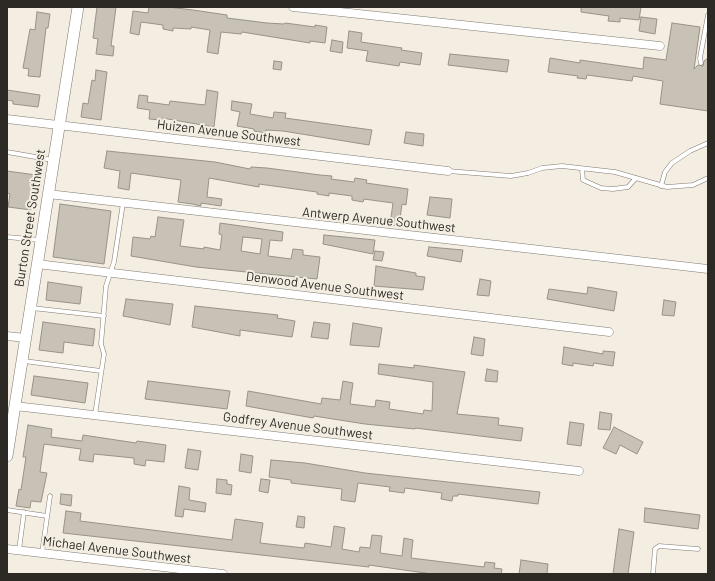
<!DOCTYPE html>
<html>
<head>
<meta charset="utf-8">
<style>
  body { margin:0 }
  #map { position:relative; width:715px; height:581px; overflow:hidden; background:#f3ede2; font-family:Barlow,sans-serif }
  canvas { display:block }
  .frame { position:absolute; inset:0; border:8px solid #2d2a26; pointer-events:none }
</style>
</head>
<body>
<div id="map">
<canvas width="715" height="581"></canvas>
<div class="frame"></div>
</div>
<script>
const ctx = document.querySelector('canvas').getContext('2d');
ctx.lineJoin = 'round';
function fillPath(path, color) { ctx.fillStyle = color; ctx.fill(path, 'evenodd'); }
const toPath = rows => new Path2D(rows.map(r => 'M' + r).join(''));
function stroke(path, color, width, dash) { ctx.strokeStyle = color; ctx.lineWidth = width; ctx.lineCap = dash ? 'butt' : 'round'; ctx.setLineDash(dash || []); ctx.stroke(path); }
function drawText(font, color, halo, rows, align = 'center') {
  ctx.font = font + ' Barlow,sans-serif'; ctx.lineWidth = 4; ctx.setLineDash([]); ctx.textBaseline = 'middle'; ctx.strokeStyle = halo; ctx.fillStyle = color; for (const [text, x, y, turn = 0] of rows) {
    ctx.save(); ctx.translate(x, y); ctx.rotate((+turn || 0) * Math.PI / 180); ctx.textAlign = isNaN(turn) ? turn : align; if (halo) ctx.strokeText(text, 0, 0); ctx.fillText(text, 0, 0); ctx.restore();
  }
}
const building = toPath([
  [97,7,116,7,111,46,114,46,113,56,96,54,98,39,93,38,97,7],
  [149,7,168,7,193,10,227,15,227,18,267,23,284,24,285,23,315,27,315,25,327,27,325,43,310,41,310,43,242,32,241,34,221,32,218,54,207,52,210,30,191,27,191,29,173,28,173,31,163,29,163,25,141,22,139,35,130,33,133,11,148,13,149,7],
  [581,7,641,7,639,20,620,18,620,22,608,21,609,16,581,12,581,7],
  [37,12,50,14,48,28,46,28,40,77,28,76,29,69,23,68,30,29,35,30,37,12],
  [641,17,657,19,655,34,639,31,641,17],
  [672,23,700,27,694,69,698,65,703,66,704,61,708,58,708,111,660,104,663,81,633,76,632,81,587,75,586,79,577,78,578,76,548,72,550,58,580,63,580,60,643,69,644,57,666,60,672,23],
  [349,31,362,33,361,42,402,48,401,50,422,53,420,65,400,62,399,66,366,61,368,51,347,48,349,31],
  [332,40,343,42,342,53,330,51,332,40],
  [450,54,509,60,507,72,448,65,450,54],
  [274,61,282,62,281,70,273,69,274,61],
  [96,70,107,72,101,120,81,117,83,103,88,104,92,80,95,81,96,70],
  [7,90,40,95,38,107,13,104,13,101,7,100,7,90],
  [207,90,218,92,214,127,162,118,162,120,149,119,150,110,137,108,139,95,148,96,147,102,169,105,170,101,205,105,207,90],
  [232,101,252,104,250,114,273,118,274,112,286,113,285,118,372,130,369,145,283,131,266,130,265,133,254,131,254,129,237,126,240,112,231,110,232,101],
  [406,132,424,134,423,146,404,143,406,132],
  [107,151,215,162,250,169,251,167,267,168,320,175,332,176,331,179,354,182,355,178,367,180,366,183,408,189,406,205,402,204,399,226,390,225,393,203,364,199,363,202,352,200,352,196,329,193,329,196,317,194,317,192,259,184,259,187,209,178,207,197,222,199,221,206,201,203,201,206,192,204,178,202,181,180,131,173,129,190,118,188,120,171,104,168,107,151],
  [7,171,36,175,31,210,8,207,10,194,7,193,7,171],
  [430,197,452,199,450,218,427,215,430,197],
  [60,204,111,211,104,264,53,257,60,204],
  [158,217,184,220,180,246,204,249,204,247,220,250,222,235,219,234,220,223,283,232,282,241,270,240,268,256,291,259,293,249,303,250,303,255,320,257,317,279,196,267,131,256,133,237,150,239,151,236,155,237,158,217],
  [243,237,262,239,260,254,241,251,243,237],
  [324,235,375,240,373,254,323,244,324,235],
  [429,247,463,250,461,262,427,256,429,247],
  [375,251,384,252,382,261,373,260,375,251],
  [376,266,416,273,416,276,425,277,423,290,374,286,376,266],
  [480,279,491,281,489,296,477,295,480,279],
  [48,282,82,287,80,304,46,300,48,282],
  [588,287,617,292,614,311,547,299,549,289,587,294,588,287],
  [126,299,173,304,170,325,123,316,126,299],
  [664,300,676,302,674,316,662,315,664,300],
  [195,306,278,315,277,318,295,321,292,337,240,330,240,336,192,327,195,306],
  [43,322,95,329,93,346,64,342,63,353,39,350,43,322],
  [314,322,330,324,328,339,311,337,314,322],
  [353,323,382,328,379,347,350,345,353,323],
  [474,337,485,339,483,356,471,354,474,337],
  [564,347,603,354,603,351,615,352,613,366,594,363,593,366,573,363,573,366,562,364,564,347],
  [379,364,414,368,414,365,465,372,457,414,499,418,498,425,523,428,521,441,415,428,415,429,365,424,314,416,313,418,246,406,248,391,321,404,322,398,340,400,343,381,353,383,350,404,375,407,376,400,390,402,389,409,423,414,424,410,432,411,433,382,378,374,379,364],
  [487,369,498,371,497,382,485,381,487,369],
  [34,376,88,383,85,403,31,395,34,376],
  [148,381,230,391,227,409,145,399,148,381],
  [600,412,612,414,610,430,598,429,600,412],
  [570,422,584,424,581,446,567,444,570,422],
  [28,425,52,429,51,437,82,441,83,435,136,443,137,441,166,445,164,462,146,460,145,466,134,464,134,458,94,454,93,462,79,460,81,449,44,444,40,472,47,473,41,502,31,501,30,508,16,506,19,489,21,490,26,457,23,457,28,425],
  [614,427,643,442,637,454,620,445,616,454,603,448,614,427],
  [188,449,201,451,198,470,185,468,188,449],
  [241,454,253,456,251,473,239,471,241,454],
  [271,460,305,463,365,473,540,492,538,504,458,494,458,496,453,496,452,501,441,499,442,493,405,488,404,493,389,491,390,487,358,483,355,502,341,500,342,489,291,483,291,480,269,477,271,460],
  [217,479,227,480,227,484,232,485,231,495,216,493,217,479],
  [261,479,270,480,268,493,259,491,261,479],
  [179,486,190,488,189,500,206,503,205,512,184,509,183,517,175,516,179,486],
  [61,494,72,495,71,506,60,504,61,494],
  [645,508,700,515,698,529,644,522,645,508],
  [66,511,81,513,80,521,232,540,235,519,263,523,260,543,304,548,305,543,331,547,334,526,345,528,342,549,359,552,360,547,370,548,372,535,382,536,380,553,402,556,404,538,413,540,411,558,484,567,485,562,495,563,494,568,502,569,501,574,432,574,369,565,369,567,63,533,66,511],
  [298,516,305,517,304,528,296,527,298,516],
  [619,529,634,532,628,574,613,574,619,529],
  [521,560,548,564,547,574,519,574,521,560]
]);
const lane = toPath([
  [701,63,700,58,708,15],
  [7,152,53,160],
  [582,169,583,180,601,188,613,189,628,187,636,178],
  [448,171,511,176,528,173,542,168,562,166,615,172,667,187,693,185,708,178],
  [661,186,665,172,672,163,690,151,708,143],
  [7,237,40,240],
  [32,308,104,316],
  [24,361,101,371],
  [95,415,104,354,101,344,106,286,114,262,123,203],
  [7,510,47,516],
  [19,550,24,512],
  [42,553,50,496],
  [653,574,655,549,659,546,698,549]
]);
const street = toPath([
  [293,7,660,46],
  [7,119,448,171],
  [48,194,708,269],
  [37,264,609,332],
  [7,336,25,338],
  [15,406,579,471],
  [7,549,223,574]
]);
const secondary = toPath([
  [7,456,78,7]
]);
const streetNames = [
  ["Huizen Avenue Southwest",229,133,7],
  ["Burton Street Southwest",30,218,-81],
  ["Antwerp Avenue Southwest",379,220,6],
  ["Denwood Avenue Southwest",325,286,7],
  ["Godfrey Avenue Southwest",298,426,7],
  ["Michael Avenue Southwest",117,550,7]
];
fillPath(building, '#c7c1b6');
stroke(building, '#989288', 1);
stroke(lane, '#807a71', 5);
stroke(street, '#807a71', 9);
stroke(secondary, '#807a71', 12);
stroke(lane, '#fff', 4);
stroke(street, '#fff', 8);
stroke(secondary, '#fff', 11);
drawText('13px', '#2d2a26', '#f3ede2', streetNames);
</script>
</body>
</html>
